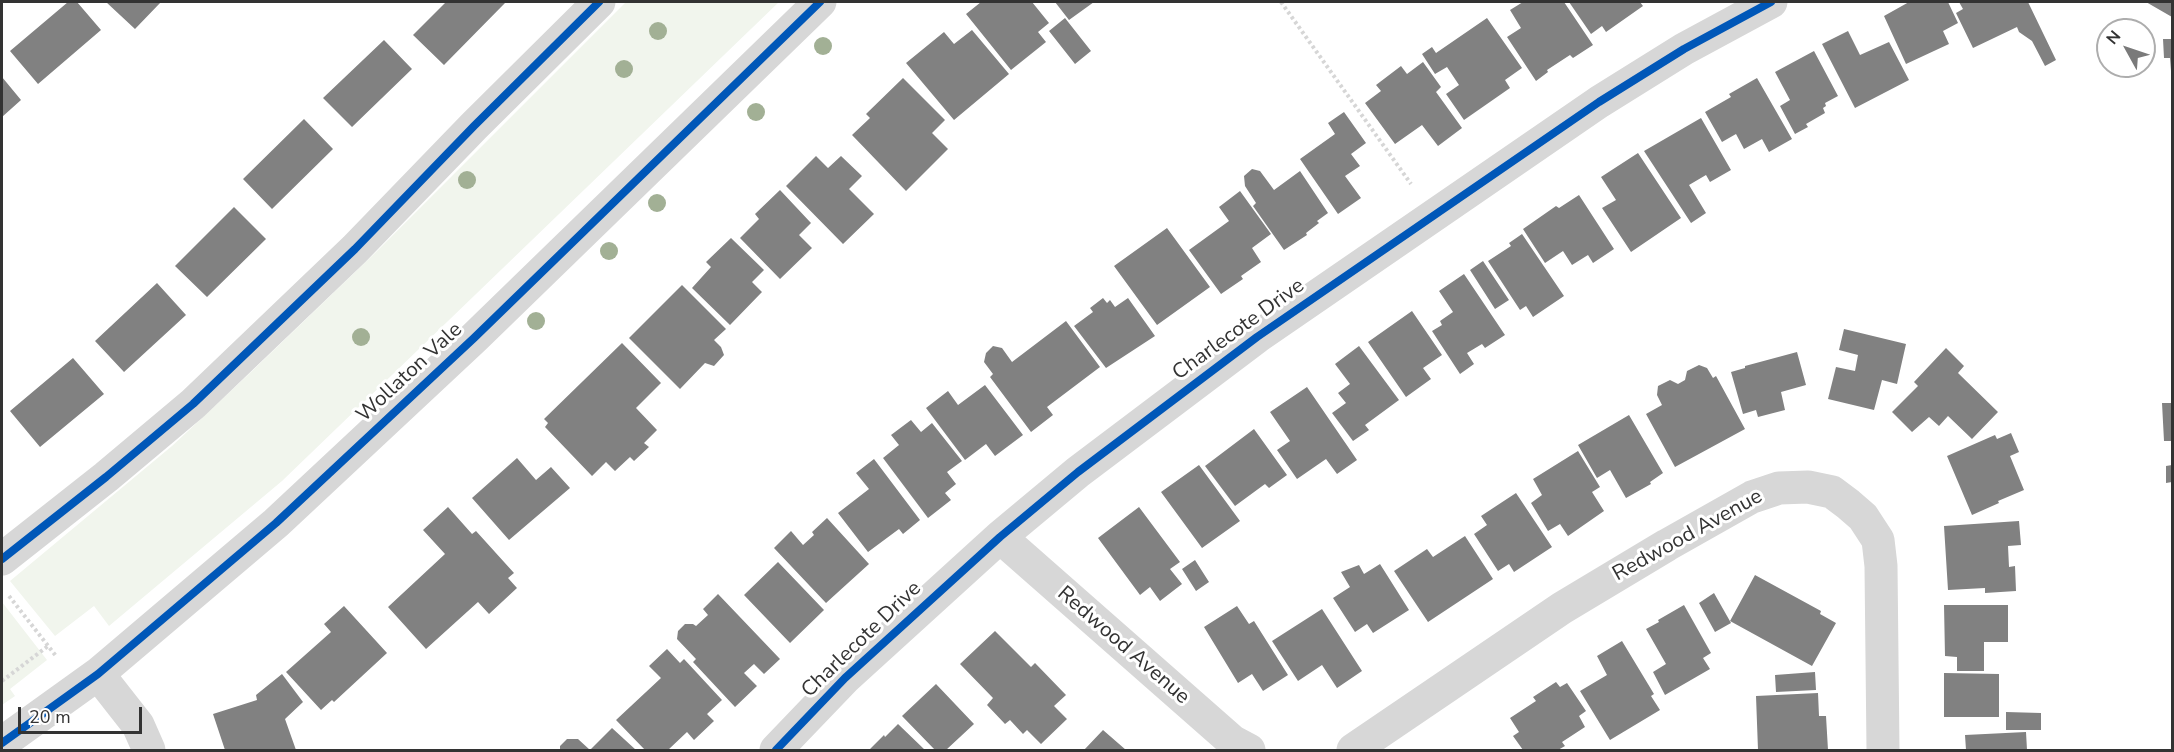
<!DOCTYPE html>
<html>
<head>
<meta charset="utf-8">
<style>
  body { margin:0 }
  #map { position:relative; width:2174px; height:752px; overflow:hidden; background:#fff; font-family:"Nunito Sans",sans-serif }
  canvas { display:block }
  .frame { position:absolute; inset:0; border:3px solid #333; pointer-events:none }
  .north { position:absolute; left:2096px; top:18px; width:60px; height:60px; box-sizing:border-box; background:#fff; border:2px solid #adadad; border-radius:50%; rotate:310deg; font-size:16px; font-weight:700; line-height:24px; text-align:center; color:#333 }
  .north::after { content:''; display:block; margin:auto; width:21px; height:27px; background:#7a7a7a; clip-path:polygon(50% 0,100% 100%,50% 72%,0 100%) }
  .scale { position:absolute; left:18px; top:707px; width:124px; height:27px; box-sizing:border-box; border:3px solid #333; border-top:0; padding-left:8px; font-size:18px; line-height:21px; white-space:nowrap; color:#333; -webkit-text-stroke:4px #fff; paint-order:stroke }
</style>
</head>
<body>
<div id="map">
<canvas width="2174" height="752"></canvas>
<div class="frame"></div>
<div class="north">N</div>
<div class="scale">20 m</div>
</div>
<script>
const ctx = document.querySelector('canvas').getContext('2d');
ctx.lineJoin = 'round';
function fillPath(path, color) { ctx.fillStyle = color; ctx.fill(path, 'evenodd'); }
const toPath = rows => new Path2D(rows.map(r => 'M' + r).join(''));
function stroke(path, color, width, dash) { ctx.strokeStyle = color; ctx.lineWidth = width; ctx.lineCap = dash ? 'butt' : 'round'; ctx.setLineDash(dash || []); ctx.stroke(path); }
function drawText(font, color, halo, rows, align = 'center') {
  ctx.font = font + ' "Nunito Sans",sans-serif'; ctx.lineWidth = 6; ctx.setLineDash([]); ctx.textBaseline = 'middle'; ctx.strokeStyle = halo; ctx.fillStyle = color; for (const [text, x, y, turn = 0] of rows) {
    ctx.save(); ctx.translate(x, y); ctx.rotate((+turn || 0) * Math.PI / 180); ctx.textAlign = isNaN(turn) ? turn : align; if (halo) ctx.strokeText(text, 0, 0); ctx.fillText(text, 0, 0); ctx.restore();
  }
}
const green = toPath([
  [626,2,779,2,282,481,109,626,94,606,55,636,10,581,172,446,251,372,376,252],
  [2,602,47,660,10,689,15,696,2,705]
]);
const building = toPath([
  [68,2,77,2,101,30,38,84,10,51],
  [106,2,161,2,135,29],
  [446,2,505,3,444,65,413,35],
  [981,2,1032,2,1049,23,1038,32,1046,42,1011,70,966,14],
  [1055,2,1094,2,1069,20],
  [1523,2,1564,2,1593,45,1573,58,1570,55,1547,70,1548,72,1536,81,1507,37,1521,28,1510,10],
  [1569,2,1640,2,1643,6,1606,32,1602,26,1591,34],
  [1909,2,1948,2,1958,23,1943,31,1949,44,1906,64,1884,16],
  [1959,2,2028,2,2056,60,2045,66,2032,41,2019,32,2017,27,1973,48,1956,13,1963,9],
  [2146,2,2172,2,2172,17],
  [1065,18,1091,51,1075,64,1049,31],
  [1487,18,1522,68,1505,80,1510,88,1464,120,1446,94,1459,85,1447,67,1435,74,1422,54,1432,47,1436,53],
  [972,30,1009,74,954,120,906,63,944,32,954,44],
  [1848,31,1860,55,1889,42,1909,80,1855,108,1822,44],
  [2163,39,2172,39,2172,71,2171,71,2170,58,2164,58],
  [384,40,412,69,352,127,323,98],
  [1814,51,1838,96,1825,103,1826,106,1823,108,1825,113,1806,124,1808,127,1795,134,1780,106,1790,100,1775,72],
  [1423,62,1441,87,1436,92,1462,128,1438,146,1422,125,1395,144,1365,103,1381,91,1376,85,1401,66,1407,74],
  [2,77,21,100,2,117],
  [903,78,945,120,932,133,948,149,906,191,852,135,870,118,866,114],
  [1757,78,1792,139,1769,152,1762,139,1744,149,1736,134,1722,142,1705,112,1731,97,1729,94],
  [1344,112,1366,143,1351,154,1360,166,1345,176,1361,198,1338,214,1300,159,1335,134,1328,123],
  [1701,118,1731,170,1710,182,1706,175,1689,185,1706,213,1691,223,1644,151],
  [304,119,333,149,272,209,243,179],
  [1638,153,1681,218,1631,252,1602,208,1616,200,1601,177],
  [816,156,828,168,841,156,862,176,849,189,874,214,843,244,786,186],
  [1252,169,1260,171,1274,190,1300,171,1328,213,1317,221,1319,223,1306,233,1307,235,1284,250,1253,206,1256,203,1245,186,1244,176],
  [780,190,811,223,799,235,812,248,780,279,740,238,759,219,755,214],
  [1240,191,1271,234,1252,248,1261,262,1241,276,1243,279,1221,294,1189,250,1229,221,1219,207],
  [1579,195,1614,249,1593,263,1588,255,1572,265,1563,251,1545,263,1523,229,1556,206,1559,208],
  [234,207,266,239,207,297,175,266],
  [1167,228,1210,287,1157,325,1114,266],
  [1522,234,1564,296,1533,317,1526,306,1520,310,1488,261,1511,246,1509,243],
  [731,238,764,270,752,282,762,292,730,325,692,288,711,267,706,262],
  [1483,261,1509,300,1495,309,1470,270],
  [1464,274,1505,335,1485,348,1482,344,1467,353,1474,364,1460,374,1432,331,1442,325,1440,321,1453,312,1439,291],
  [157,283,186,315,124,372,95,341],
  [682,285,726,329,714,340,721,347,724,355,714,366,705,363,680,389,629,338],
  [1103,298,1107,303,1110,300,1115,307,1128,298,1155,336,1106,368,1074,326,1093,312,1090,308],
  [1412,311,1442,355,1423,368,1431,379,1406,397,1368,342],
  [1066,321,1100,367,1047,407,1053,415,1031,432,990,377,993,374,984,362,986,353,993,346,1002,348,1012,362],
  [1844,329,1906,344,1897,384,1882,380,1874,410,1828,399,1836,367,1855,371,1858,355,1839,350],
  [622,343,661,383,636,408,657,430,644,443,649,447,634,461,630,457,615,471,606,462,592,476,545,427,548,423,544,419],
  [1359,346,1399,400,1365,425,1369,430,1353,441,1332,413,1346,403,1338,393,1350,384,1335,364],
  [1946,348,1964,366,1958,373,1998,412,1972,439,1948,416,1939,426,1929,417,1912,432,1892,412,1918,386,1914,382],
  [1797,352,1806,385,1781,392,1785,410,1758,417,1756,410,1743,414,1731,372,1745,368,1745,366],
  [73,358,104,394,40,447,10,411],
  [1699,365,1707,368,1713,378,1716,376,1745,429,1675,467,1646,414,1662,405,1657,395,1658,386,1670,380,1678,384,1685,380,1687,371],
  [985,385,1023,435,995,456,986,444,965,460,926,408,948,391,958,405],
  [1307,387,1357,460,1337,474,1326,459,1297,479,1277,450,1290,441,1270,412],
  [2162,403,2172,403,2172,441,2164,441],
  [1629,415,1663,473,1650,482,1651,484,1626,498,1610,470,1597,478,1578,445],
  [911,420,921,432,932,423,962,461,947,472,956,484,945,493,951,500,928,518,883,458,899,445,891,435],
  [1254,429,1287,475,1269,488,1265,484,1235,506,1205,466],
  [2011,433,2019,452,2010,456,2024,490,1998,501,1999,503,1972,515,1947,456,1995,435,1997,439],
  [1578,451,1600,487,1592,492,1604,511,1568,536,1560,524,1548,531,1531,503,1542,495,1533,479],
  [517,458,536,480,551,467,570,488,509,540,472,498],
  [874,459,920,520,903,534,899,529,868,552,838,513,869,489,856,473],
  [1199,465,1240,521,1202,548,1161,492],
  [2172,465,2172,482,2166,483,2166,466],
  [1516,493,1552,547,1514,572,1509,564,1498,571,1474,534,1487,525,1481,516],
  [448,507,472,534,476,531,514,573,508,578,517,588,489,614,478,602,426,649,388,607,445,554,423,530],
  [1139,507,1180,562,1170,569,1182,584,1160,601,1150,587,1140,595,1098,538],
  [827,518,869,564,826,603,774,548,791,531,803,545,814,535,812,532],
  [2019,521,2021,545,2008,546,2009,567,2015,566,2016,591,1985,593,1985,588,1948,590,1944,526],
  [1465,536,1493,579,1428,622,1394,571,1427,549,1433,557],
  [1195,560,1209,582,1196,591,1182,569],
  [778,562,824,610,790,643,744,595],
  [1380,564,1409,610,1373,633,1367,624,1355,632,1333,598,1350,587,1341,572,1359,565,1364,574],
  [1755,575,1821,611,1820,614,1836,623,1812,666,1730,621],
  [1714,593,1731,623,1715,632,1699,603],
  [718,594,780,659,764,674,754,664,744,673,757,686,735,707,693,662,696,659,677,639,678,631,685,624,693,624,696,626,708,615,703,609],
  [1684,605,1711,653,1703,658,1710,669,1665,695,1653,672,1666,664,1646,629,1659,622,1658,620],
  [1944,605,2008,605,2008,642,1984,642,1984,671,1957,671,1957,657,1945,656],
  [344,606,387,653,334,702,332,700,321,710,286,672,331,632,324,624],
  [1237,606,1249,624,1254,621,1288,675,1263,691,1252,674,1238,683,1204,627],
  [1322,609,1362,671,1337,688,1322,665,1298,681,1272,641],
  [995,631,1031,667,1035,663,1066,695,1054,706,1067,719,1041,744,1027,730,1023,734,1010,720,1005,724,987,705,993,698,960,664],
  [1622,641,1654,694,1651,696,1660,710,1610,740,1580,691,1607,675,1597,656],
  [667,649,680,663,684,659,722,700,707,714,714,721,694,740,687,732,668,750,645,750,616,720,661,678,649,666],
  [1815,672,1816,690,1776,692,1775,675],
  [1944,673,1999,674,1999,717,1944,717],
  [282,674,303,702,285,719,296,750,225,750,213,714,257,700,256,695],
  [1556,682,1560,687,1567,683,1586,711,1579,716,1585,727,1562,742,1565,746,1558,750,1523,750,1513,736,1519,732,1510,718,1536,701,1533,697],
  [936,684,974,724,946,750,935,750,902,716],
  [1818,693,1819,716,1826,716,1828,750,1758,750,1756,696],
  [2006,712,2041,713,2041,730,2006,730],
  [898,724,925,750,869,750,884,735,885,737],
  [612,728,636,750,560,750,560,746,567,739,578,739,590,750],
  [1103,730,1126,750,1084,750],
  [2026,732,2027,750,1966,750,1965,735]
]);
const path = toPath([
  [1281,2,1411,184],
  [9,596,56,656],
  [2,681,48,646]
]);
const minor = toPath([
  [1000,537,1232,741,1249,750],
  [2,559,106,477,193,404,355,249,474,126,599,2],
  [98,674,138,725,149,750],
  [2,743,98,674,276,523,474,338,820,2],
  [776,750,845,678,1000,537,1078,472,1257,337,1599,102,1684,49,1771,2],
  [1353,750,1562,608,1667,545,1752,497,1779,488,1808,487,1832,492,1848,504,1863,517,1878,540,1881,566,1883,750]
]);
const cycleway = toPath([
  [2,559,106,477,193,404,355,249,474,126,599,2],
  [2,743,98,674,276,523,474,338,820,2],
  [776,750,845,678,1000,537,1078,472,1257,337,1599,102,1684,49,1771,2]
]);
const trees = [
  [658,31],
  [823,46],
  [624,69],
  [756,112],
  [467,180],
  [657,203],
  [609,251],
  [536,321],
  [361,337]
];
const streetNames = [
  ["Charlecote Drive",1239,330,-36],
  ["Wollaton Vale",410,373,-43],
  ["Redwood Avenue",1688,536,-29],
  ["Charlecote Drive",862,640,-44],
  ["Redwood Avenue",1123,646,41]
];
fillPath(green, '#f1f5ed');
fillPath(building, '#818181');
stroke(path, '#d6d6d6', 4, [3, 3]);
stroke(minor, '#d7d7d7', 33);
stroke(cycleway, '#0057b8', 8);
ctx.fillStyle = '#a2b095';
for (const [x, y] of trees) { ctx.beginPath(); ctx.arc(x, y, 9, 0, 2 * Math.PI); ctx.fill(); }
drawText('21px', '#333', '#fff', streetNames);
</script>
</body>
</html>
